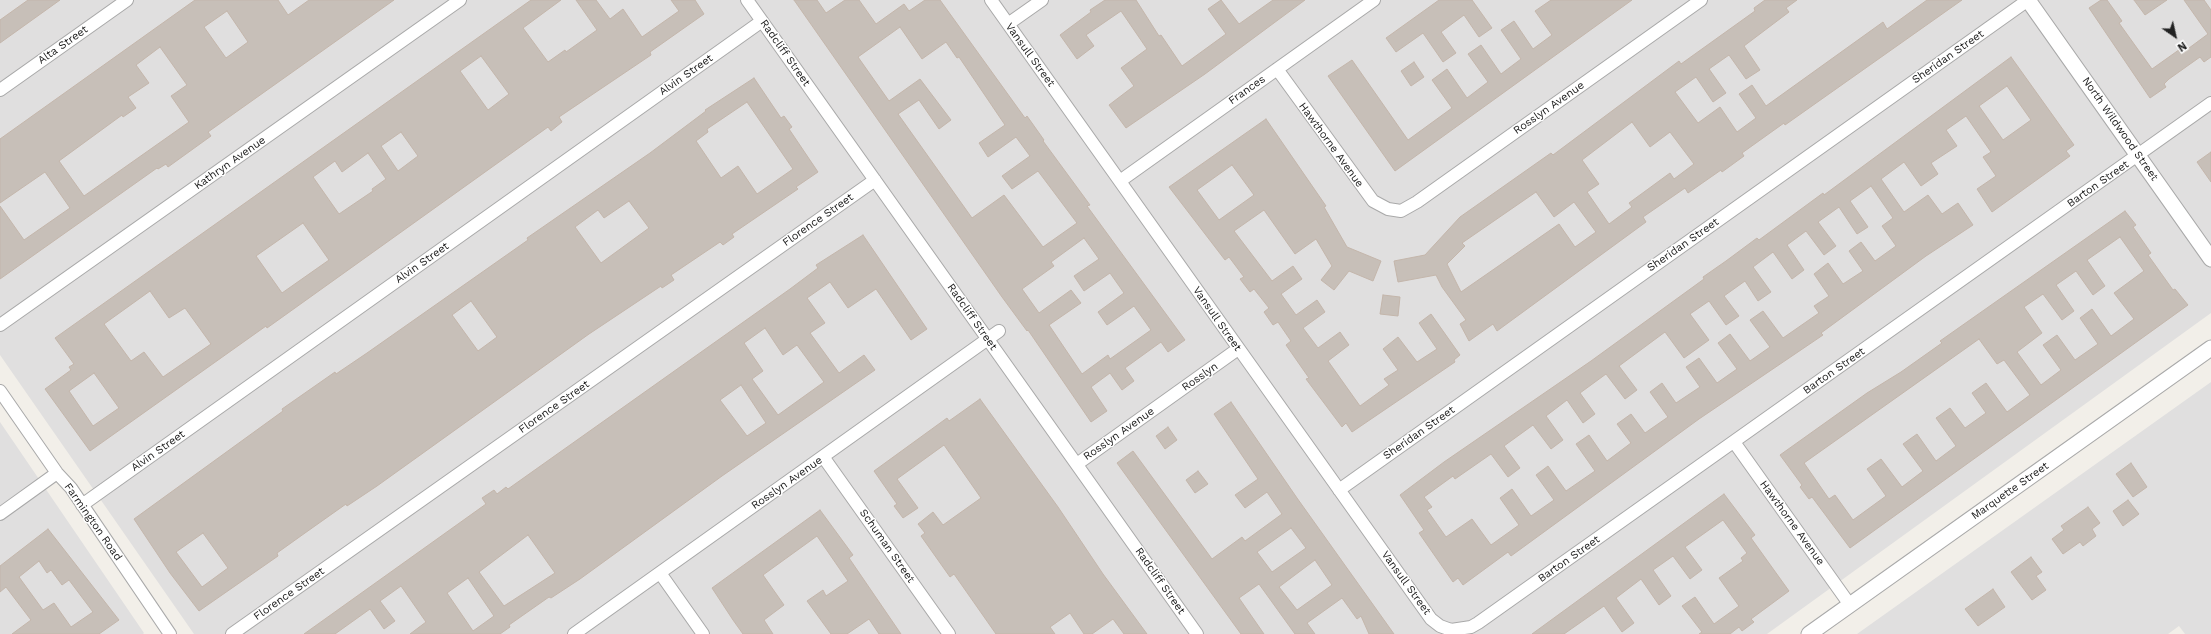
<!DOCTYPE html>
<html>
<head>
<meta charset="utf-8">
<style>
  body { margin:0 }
  #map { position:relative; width:2211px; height:634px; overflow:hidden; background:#f2efe9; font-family:"Work Sans",sans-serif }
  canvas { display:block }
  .north { position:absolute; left:2155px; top:16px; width:40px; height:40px; -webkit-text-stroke:3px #fff; paint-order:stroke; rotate:146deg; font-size:11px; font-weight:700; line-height:16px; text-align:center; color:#222 }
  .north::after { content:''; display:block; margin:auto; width:14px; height:18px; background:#222; clip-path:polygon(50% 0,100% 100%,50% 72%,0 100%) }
</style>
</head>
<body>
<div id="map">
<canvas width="2211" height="634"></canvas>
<div class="north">N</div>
</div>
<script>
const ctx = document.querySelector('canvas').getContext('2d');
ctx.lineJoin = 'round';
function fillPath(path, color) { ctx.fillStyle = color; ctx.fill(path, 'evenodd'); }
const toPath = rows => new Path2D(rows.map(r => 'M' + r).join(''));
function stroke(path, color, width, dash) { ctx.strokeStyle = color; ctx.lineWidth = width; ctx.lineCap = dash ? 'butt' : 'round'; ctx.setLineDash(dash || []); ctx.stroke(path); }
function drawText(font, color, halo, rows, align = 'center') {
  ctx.font = font + ' "Work Sans",sans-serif'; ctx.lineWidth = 3; ctx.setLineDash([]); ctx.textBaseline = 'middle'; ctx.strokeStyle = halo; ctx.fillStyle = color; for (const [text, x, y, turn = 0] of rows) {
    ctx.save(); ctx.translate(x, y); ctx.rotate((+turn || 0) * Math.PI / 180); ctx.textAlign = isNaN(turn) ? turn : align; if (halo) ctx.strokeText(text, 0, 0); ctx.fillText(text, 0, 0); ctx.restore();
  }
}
const residential = toPath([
  [0,0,2211,0,2211,313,1767,634,194,634,0,355],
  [2211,382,2211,634,2185,634,2179,626,2168,634,1857,634],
  [0,422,144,633,143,634,0,634]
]);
const building = toPath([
  [28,0,60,0,0,43,0,20,28,0],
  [195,0,278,0,288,15,309,0,394,0,208,132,211,136,168,167,166,164,158,169,157,168,0,279,0,206,24,240,70,208,45,172,0,203,0,139,195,0],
  [227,11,248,42,226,58,204,27,227,11],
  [160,47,187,85,171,96,189,122,84,196,59,161,122,115,123,117,136,108,128,97,149,83,136,65,160,47],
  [531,0,561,0,523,28,548,62,565,50,566,52,597,30,576,0,596,0,610,19,623,9,642,37,679,11,671,0,695,0,704,14,650,52,651,55,559,117,562,122,551,131,548,127,288,313,267,328,266,326,90,451,45,389,71,370,69,367,74,364,55,338,531,0],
  [481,56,509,94,488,110,460,71,481,56],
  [401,132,418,156,398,171,381,146,401,132],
  [368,153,386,179,372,189,373,191,339,214,313,177,335,161,342,172,368,153],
  [303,223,329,260,282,293,256,256,303,223],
  [150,291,169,318,185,308,211,344,163,377,144,352,131,361,104,324,150,291],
  [94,373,119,408,93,426,69,391,94,373],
  [794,0,817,0,826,13,845,0,859,0,876,24,904,4,909,11,925,0,940,0,1025,118,1027,116,1044,140,1043,141,1090,205,1087,206,1185,340,1168,352,1161,342,1125,368,1134,381,1122,390,1110,373,1091,387,1107,411,1091,422,1028,330,1027,331,1002,297,794,0],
  [900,27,922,59,946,42,957,58,959,57,1005,125,979,143,988,157,1016,137,1030,156,1002,176,1012,189,1038,171,1077,223,1043,247,1004,195,972,218,898,114,919,100,939,129,951,120,920,79,889,101,858,57,900,27],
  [1084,238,1099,259,1074,276,1084,291,1110,273,1124,293,1098,312,1107,325,1134,306,1151,330,1110,359,1108,355,1082,374,1049,325,1081,303,1071,290,1039,313,1022,289,1054,266,1051,262,1084,238],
  [1105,0,1136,0,1159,36,1161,35,1182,66,1226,34,1208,9,1221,0,1239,24,1273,0,1305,0,1205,74,1126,128,1109,105,1134,86,1121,68,1147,49,1121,11,1086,35,1094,46,1077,59,1060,35,1091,12,1090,10,1105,0],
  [1439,0,1472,0,1492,28,1479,37,1464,15,1441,32,1456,53,1443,62,1423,33,1396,52,1386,38,1439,0],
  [1551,0,1632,0,1395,171,1328,76,1352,60,1408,140,1452,108,1432,80,1447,69,1467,98,1488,82,1468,54,1481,45,1501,74,1521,59,1501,30,1514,21,1533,49,1552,35,1535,11,1551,0],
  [1765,0,1797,0,1786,8,1789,12,1744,46,1760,70,1746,79,1729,55,1709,69,1726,93,1713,102,1696,77,1675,92,1698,123,1720,107,1737,132,1756,118,1739,94,1752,85,1766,106,1883,22,1887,29,1927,0,1962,0,1785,125,1784,123,1742,153,1744,156,1722,172,1721,170,1688,193,1685,188,1643,217,1646,222,1497,331,1493,324,1469,341,1460,324,1466,320,1442,287,1436,275,1398,282,1394,261,1425,255,1460,217,1551,153,1553,155,1679,61,1681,64,1755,11,1754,8,1765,0],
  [1632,122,1650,147,1670,132,1694,164,1674,179,1670,173,1629,203,1632,207,1609,224,1587,192,1599,184,1582,160,1632,122],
  [1536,192,1554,217,1574,202,1596,232,1575,247,1559,224,1461,292,1447,264,1465,246,1462,243,1536,192],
  [2101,0,2107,0,2122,21,2119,23,2152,69,2183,47,2185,51,2208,34,2184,0,2204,0,2211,10,2211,57,2204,62,2200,57,2169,79,2164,84,2166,87,2150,98,2089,8,2101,0],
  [2134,0,2167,0,2145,15,2134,0],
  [2011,57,2074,145,2066,151,2070,156,1992,212,1977,189,1996,176,1983,157,1991,152,1966,116,1946,130,1957,146,1931,163,1938,174,1921,186,1904,162,1881,179,1904,212,1928,195,1942,214,1958,203,1973,225,1926,256,1821,333,1823,335,1699,419,1511,556,1508,552,1463,585,1458,578,1453,582,1419,533,1424,530,1400,495,1444,462,1591,361,1704,279,1703,277,1726,261,1757,238,1759,240,1823,193,1824,195,2011,57],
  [2007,86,2031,120,2003,140,1979,106,2007,86],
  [1871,186,1893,218,1882,226,1896,246,1875,261,1861,242,1849,251,1863,271,1843,284,1828,263,1814,274,1829,296,1814,306,1819,313,1783,338,1763,311,1750,320,1770,347,1750,361,1730,334,1718,343,1737,369,1717,383,1699,358,1686,367,1700,387,1676,403,1662,383,1650,392,1668,417,1645,433,1631,414,1617,424,1631,443,1607,461,1589,435,1576,444,1595,471,1566,491,1548,466,1536,475,1554,500,1531,516,1512,489,1500,498,1519,525,1491,545,1472,519,1446,537,1427,510,1432,507,1424,497,1453,476,1455,479,1491,454,1508,477,1520,468,1504,446,1533,425,1551,449,1563,440,1546,416,1567,400,1583,423,1595,414,1580,393,1606,374,1625,399,1637,390,1619,366,1665,332,1684,358,1709,340,1690,314,1709,301,1726,325,1739,316,1724,296,1745,281,1758,301,1771,292,1753,267,1773,252,1792,279,1804,270,1787,245,1806,231,1824,255,1836,246,1818,222,1839,207,1857,234,1868,227,1850,201,1871,186],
  [1414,62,1424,77,1411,86,1401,71,1414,62],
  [754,78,781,118,784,116,792,127,789,129,818,172,796,187,798,189,732,234,734,237,723,245,720,242,671,275,674,280,662,288,661,286,589,334,377,486,347,506,346,504,305,533,277,553,278,556,199,611,170,573,134,519,283,411,282,409,335,372,336,374,367,353,528,240,527,238,650,153,706,111,705,110,754,78],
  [747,102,793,169,757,194,738,166,721,178,696,141,708,132,707,129,747,102],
  [629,201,649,228,601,263,575,227,598,210,604,218,629,201],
  [471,301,497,337,478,351,452,315,471,301],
  [203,533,228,568,202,587,176,552,203,533],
  [1266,119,1326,206,1324,207,1347,247,1381,261,1373,281,1349,271,1334,290,1321,280,1332,266,1316,239,1295,254,1264,210,1234,231,1272,281,1293,266,1302,279,1281,294,1296,315,1317,300,1325,312,1303,328,1318,348,1340,332,1349,345,1328,361,1360,406,1389,385,1384,379,1398,370,1383,349,1398,337,1417,362,1437,349,1419,323,1431,314,1460,355,1454,360,1455,362,1352,432,1346,423,1342,427,1306,379,1309,378,1286,345,1291,341,1278,322,1273,325,1264,312,1269,308,1254,289,1250,292,1240,279,1244,277,1229,257,1225,260,1169,187,1266,119],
  [1232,165,1254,195,1219,220,1197,190,1232,165],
  [2211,152,2211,182,2197,162,2211,152],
  [2125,211,2136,225,2133,227,2151,253,2148,255,2173,290,2175,289,2188,305,1850,548,1812,497,1809,499,1800,487,1802,485,1780,455,1867,393,1901,372,1942,343,1940,341,2125,211],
  [2120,237,2144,271,2114,293,2134,319,2111,336,2092,309,2080,318,2098,344,2075,360,2057,335,2043,345,2061,370,2041,385,2017,352,2042,333,2024,307,2043,294,2062,320,2074,311,2056,285,2076,271,2093,295,2105,286,2087,260,2120,237],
  [1979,339,1997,364,2004,360,2030,395,2007,412,1986,383,1972,393,1986,413,1965,428,1950,408,1936,418,1956,446,1936,461,1917,434,1903,444,1923,471,1902,487,1881,459,1867,469,1886,496,1853,520,1835,495,1829,499,1804,463,1979,339],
  [863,235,927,329,911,340,876,289,848,308,830,282,807,298,825,323,810,333,839,373,864,355,875,370,722,476,580,579,551,598,549,597,509,625,510,627,500,634,410,634,426,622,401,586,380,601,395,621,384,629,370,609,335,634,304,634,486,504,482,498,494,490,497,494,506,487,508,489,790,289,818,268,816,265,863,235],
  [765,328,783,355,797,345,824,382,778,415,752,379,763,371,744,343,765,328],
  [741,385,766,423,747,436,720,400,741,385],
  [528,535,555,573,504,606,479,572,528,535],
  [468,578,494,616,473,631,447,593,468,578],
  [1383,295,1400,297,1398,316,1380,314,1383,295],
  [980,399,1058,507,1103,574,1147,634,1124,634,1113,619,1092,634,1084,634,1070,613,1050,627,1055,634,996,634,954,574,950,577,921,536,925,533,918,524,933,512,943,525,981,498,944,445,897,479,918,508,903,518,894,506,897,504,874,471,947,418,949,421,980,399],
  [1231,402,1297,498,1394,634,1369,634,1361,616,1357,619,1342,598,1307,623,1315,634,1295,634,1259,584,1239,598,1264,634,1241,634,1117,463,1133,451,1212,559,1242,537,1245,541,1282,514,1267,492,1245,508,1235,495,1258,479,1214,414,1231,402],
  [1291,528,1306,548,1272,572,1257,552,1291,528],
  [1315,560,1332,585,1297,610,1279,587,1315,560],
  [1168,427,1177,440,1165,449,1156,436,1168,427],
  [2131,463,2147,487,2133,497,2116,474,2131,463],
  [1198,471,1208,484,1195,493,1186,480,1198,471],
  [1724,494,1755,535,1751,538,1789,591,1751,619,1754,622,1742,631,1739,627,1730,634,1699,634,1702,632,1682,606,1695,597,1714,624,1739,606,1719,578,1743,561,1741,558,1747,553,1723,520,1685,547,1702,570,1690,579,1673,556,1653,570,1671,596,1659,605,1641,579,1616,598,1634,623,1622,632,1604,606,1564,634,1532,634,1724,494],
  [2128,500,2139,514,2123,526,2113,511,2128,500],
  [2088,507,2100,523,2092,529,2096,536,2083,546,2080,542,2063,554,2052,539,2064,530,2061,526,2088,507],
  [820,510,853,555,849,558,901,634,879,634,869,619,847,634,831,634,807,601,823,590,826,596,848,581,817,536,763,575,784,605,764,620,773,634,743,634,733,620,712,588,820,510],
  [48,529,119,620,99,634,12,634,31,620,6,587,0,592,0,566,48,529],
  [39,561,47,573,51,570,62,585,69,580,93,612,71,627,54,603,43,610,19,577,39,561],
  [2031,557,2042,572,2036,576,2046,590,2032,600,2011,572,2031,557],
  [1993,589,2005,607,1978,626,1965,609,1993,589]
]);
const minor = toPath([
  [747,0,1197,634],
  [991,0,1431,619,1440,626,1451,630,1471,627,1478,623,2211,103],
  [1008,24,1042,0],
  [1277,69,1373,201,1388,209,1401,211,1417,202,1701,0],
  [0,90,127,0],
  [1120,181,1374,0],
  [0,325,460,0],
  [0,391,57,473,71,488,170,634],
  [1734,442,1850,605],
  [824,458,949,634],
  [1077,464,1238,349],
  [1339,490,2028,0],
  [82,505,762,21],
  [0,514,57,473],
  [660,573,703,634],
  [232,634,875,180],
  [574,634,999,331]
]);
const tertiary = toPath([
  [2028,0,2211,259],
  [1809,634,2211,348]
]);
const streetNames = [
  ["Alta Street",63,45,-35],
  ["Radcliff Street",785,53,55],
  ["Vansull Street",1030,55,54],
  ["Sheridan Street",1948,57,-35],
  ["Alvin Street",686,75,-35],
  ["Frances",1247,90,-35],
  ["Rosslyn Avenue",1549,108,-35],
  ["North Wildwood Street",2120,129,55],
  ["Hawthorne Avenue",1331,145,54],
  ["Kathryn Avenue",230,163,-35],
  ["Barton Street",2098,184,-35],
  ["Florence Street",818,220,-35],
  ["Sheridan Street",1683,245,-35],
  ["Alvin Street",422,263,-35],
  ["Radcliff Street",972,317,55],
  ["Vansull Street",1217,319,55],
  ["Barton Street",1834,371,-35],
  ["Rosslyn",1200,377,-35],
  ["Florence Street",554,407,-35],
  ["Sheridan Street",1419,433,-35],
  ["Rosslyn Avenue",1119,434,-35],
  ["Alvin Street",158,451,-35],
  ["Rosslyn Avenue",787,483,-35],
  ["Marquette Street",2010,491,-35],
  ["Farmington Road",93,522,55],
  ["Hawthorne Avenue",1792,523,54],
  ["Schuman Street",887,546,55],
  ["Barton Street",1569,559,-35],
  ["Radcliff Street",1160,581,55],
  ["Vansull Street",1406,583,54],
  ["Florence Street",289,594,-35]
];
fillPath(residential, '#e0dfdf');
fillPath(building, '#c7bfb8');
stroke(building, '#c4b6ab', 1);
stroke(minor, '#a9a9a9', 14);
stroke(tertiary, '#a9a9a9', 17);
stroke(minor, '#fff', 12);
stroke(tertiary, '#fff', 15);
drawText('11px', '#222', '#fff', streetNames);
</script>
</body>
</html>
